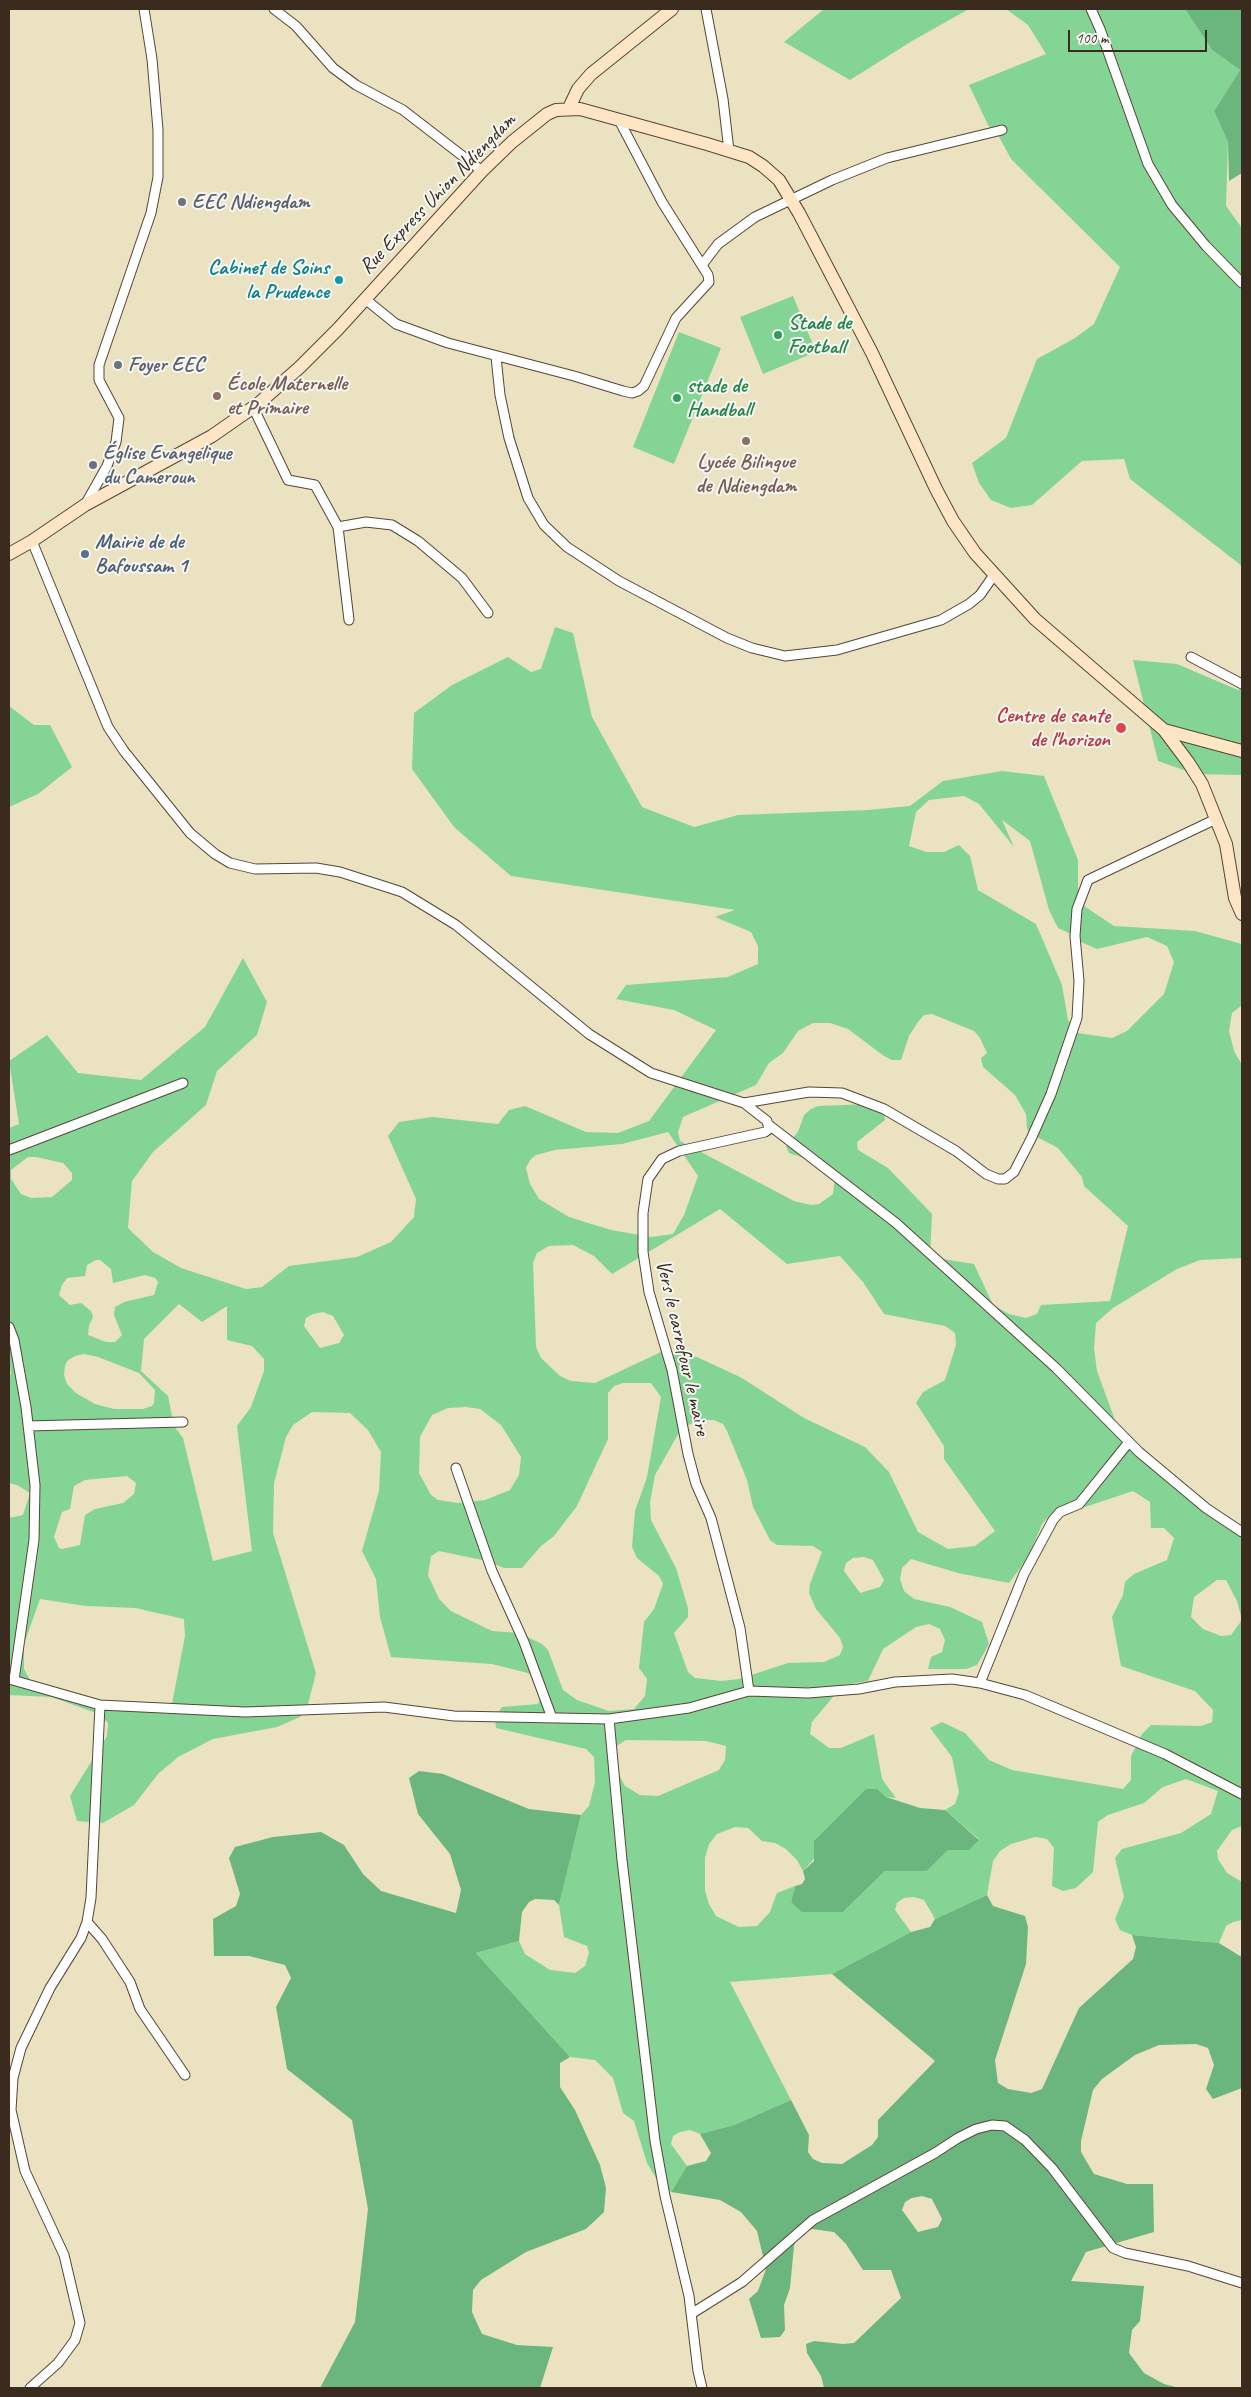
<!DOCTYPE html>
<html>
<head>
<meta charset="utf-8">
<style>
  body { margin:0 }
  #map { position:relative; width:1251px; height:2397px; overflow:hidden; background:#ebe2c1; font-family:Caveat,sans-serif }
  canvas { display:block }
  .frame { position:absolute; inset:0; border:10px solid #3b2a1e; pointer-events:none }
  .scale { position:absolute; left:1068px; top:30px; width:139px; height:22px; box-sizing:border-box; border:2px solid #3b2a1e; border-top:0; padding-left:6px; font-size:15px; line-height:18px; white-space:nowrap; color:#3b2a1e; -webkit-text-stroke:4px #f6f6f2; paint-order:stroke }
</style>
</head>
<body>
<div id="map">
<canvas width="1251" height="2397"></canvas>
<div class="frame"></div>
<div class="scale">100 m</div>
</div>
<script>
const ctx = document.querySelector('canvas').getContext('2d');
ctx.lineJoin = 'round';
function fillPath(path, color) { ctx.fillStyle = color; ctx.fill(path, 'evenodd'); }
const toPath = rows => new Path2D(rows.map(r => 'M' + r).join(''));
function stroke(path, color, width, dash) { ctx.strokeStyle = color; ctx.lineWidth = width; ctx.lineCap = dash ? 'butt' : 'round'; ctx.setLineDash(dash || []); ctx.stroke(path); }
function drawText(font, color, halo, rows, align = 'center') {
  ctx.font = font + ' Caveat,sans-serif'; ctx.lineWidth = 4; ctx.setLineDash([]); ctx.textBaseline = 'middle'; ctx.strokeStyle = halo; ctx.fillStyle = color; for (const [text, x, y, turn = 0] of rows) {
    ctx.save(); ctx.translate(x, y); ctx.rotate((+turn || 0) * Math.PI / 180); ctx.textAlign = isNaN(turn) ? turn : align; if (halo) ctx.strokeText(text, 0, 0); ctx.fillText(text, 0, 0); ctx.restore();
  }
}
const green = toPath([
  [824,9,969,9,912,41,850,80,784,42],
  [1006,9,1185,9,1212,50,1240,70,1214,111,1228,142,1226,206,1242,228,1242,566,1130,479,1124,459,1082,461,1032,505,1011,508,991,500,979,483,972,463,1006,438,1037,359,1075,338,1094,324,1120,267,1011,159,998,135,988,125,969,85,1046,54,1028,25],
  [793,296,816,352,763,374,740,317],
  [679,332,721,348,674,464,633,447],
  [555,627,573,633,592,717,642,807,694,827,738,815,868,810,910,806,943,781,1002,771,1044,776,1078,860,1078,902,1114,926,1195,931,1242,944,1242,1005,1232,1013,1229,1031,1234,1051,1242,1065,1242,1258,1200,1260,1177,1269,1113,1308,1096,1323,1094,1348,1097,1371,1123,1442,1242,1536,1242,1826,1232,1830,1217,1851,1218,1859,1227,1873,1242,1882,1242,1920,1233,1922,1226,1926,1219,1943,1132,1935,1120,1930,1115,1919,1124,1897,1115,1858,1122,1849,1181,1833,1211,1814,1218,1791,1186,1779,1163,1787,1144,1803,1108,1815,1098,1822,1093,1872,1076,1888,1063,1891,1052,1886,1054,1848,1047,1839,1035,1837,1011,1844,1000,1851,993,1861,987,1895,935,1919,924,1900,914,1897,904,1898,897,1903,895,1910,911,1932,832,1974,730,1982,791,2100,734,2125,700,2134,690,2130,680,2132,673,2136,671,2144,687,2166,671,2192,660,2185,647,2163,634,2121,623,2113,613,2078,595,2060,570,2057,476,1953,519,1941,525,1954,550,1970,575,1973,585,1966,589,1953,587,1946,564,1937,559,1905,581,1815,589,1806,595,1782,594,1757,586,1749,496,1728,495,1717,502,1707,538,1704,543,1693,538,1682,528,1673,492,1664,391,1657,380,1617,376,1579,362,1551,379,1491,381,1452,368,1430,350,1413,312,1412,293,1425,286,1437,274,1483,273,1533,316,1673,307,1708,300,1717,277,1727,213,1739,178,1757,158,1774,134,1805,103,1823,77,1821,70,1796,107,1736,108,1723,99,1714,51,1697,9,1695,9,1518,23,1515,30,1493,17,1485,9,1483,9,1376,11,1374,9,1359,9,1128,19,1124,9,1061,47,1035,78,1073,141,1080,205,1027,243,958,267,1002,257,1035,217,1071,206,1105,153,1152,132,1181,128,1228,153,1252,181,1268,246,1289,262,1287,289,1266,357,1257,391,1242,414,1217,416,1199,388,1136,399,1122,432,1117,498,1124,509,1110,525,1106,586,1132,618,1133,649,1121,716,1030,674,1010,616,999,626,985,728,977,758,964,758,946,751,932,715,917,735,910,511,876,454,827,412,769,414,713,452,685,508,657,531,672,541,669],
  [964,796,979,804,1014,847,1002,820,1030,841,1049,910,1058,928,1075,936,1081,942,1097,949,1147,937,1167,946,1174,962,1164,994,1127,1031,1112,1038,1078,1033,1068,1020,1062,985,1036,924,978,890,970,856,959,845,944,852,926,852,909,846,916,812,929,800],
  [932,1014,974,1031,980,1038,987,1053,981,1058,983,1067,1015,1095,1026,1114,1027,1129,1033,1135,1058,1148,1082,1177,1084,1186,1128,1226,1110,1301,1041,1305,1037,1314,1026,1318,1009,1314,993,1305,974,1264,930,1257,932,1214,888,1168,858,1150,857,1142,885,1120,884,1112,869,1104,818,1106,811,1109,804,1115,798,1132,786,1146,789,1153,822,1164,835,1177,833,1194,819,1204,811,1205,794,1201,680,1141,678,1132,683,1117,756,1085,769,1063,783,1053,798,1031,813,1023,830,1023,848,1029,884,1056,892,1060,901,1060,909,1036,918,1022,924,1015],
  [668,1132,698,1176,684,1215,673,1234,651,1237,611,1230,569,1217,539,1199,530,1184,526,1168,530,1160,536,1155,555,1150,622,1144],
  [28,1157,36,1157,63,1163,72,1173,72,1180,52,1197,31,1198,21,1194,11,1179,11,1170],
  [720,1209,787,1264,840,1256,863,1282,884,1314,945,1326,955,1333,956,1345,945,1380,923,1392,916,1403,944,1446,944,1459,995,1531,975,1546,948,1549,918,1532,889,1472,865,1447,804,1418,742,1378,697,1357,661,1352,595,1383,571,1381,560,1376,541,1358,536,1347,533,1263,537,1253,549,1246,573,1245,594,1256,612,1274],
  [96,1260,100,1260,111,1269,113,1283,145,1275,155,1278,158,1282,154,1295,124,1302,115,1307,114,1315,122,1335,115,1342,106,1342,88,1335,89,1325,93,1317,91,1311,81,1303,70,1305,59,1295,62,1285,67,1278,85,1276,87,1265],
  [179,1304,202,1322,227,1306,227,1340,252,1346,264,1359,264,1371,251,1407,237,1426,252,1551,213,1561,183,1438,174,1426,168,1396,141,1371,144,1339],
  [323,1312,333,1316,344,1335,339,1343,320,1348,304,1326,306,1318,313,1314],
  [84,1354,98,1357,139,1373,155,1390,154,1403,152,1406,143,1409,114,1409,95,1404,76,1393,67,1384,64,1375,65,1366,67,1361,75,1356],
  [623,1383,651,1383,661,1397,647,1477,635,1511,632,1547,637,1558,659,1576,663,1584,654,1609,644,1622,639,1668,647,1679,645,1696,634,1709,609,1711,577,1700,563,1690,548,1650,542,1644,519,1633,492,1631,451,1611,439,1599,428,1575,431,1556,439,1551,487,1561,504,1568,522,1568,541,1546,554,1536,577,1506,608,1439,608,1393,614,1386],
  [466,1407,480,1409,501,1425,521,1457,519,1475,510,1490,485,1500,458,1503,438,1500,431,1495,419,1473,420,1437,432,1415,448,1408],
  [698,1420,714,1420,723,1424,727,1431,747,1480,753,1507,770,1540,777,1545,813,1546,822,1552,810,1584,809,1593,816,1609,840,1638,843,1647,840,1655,824,1662,788,1663,739,1679,722,1681,695,1678,688,1672,674,1633,688,1617,688,1608,676,1568,651,1520,650,1502,655,1475,681,1429],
  [127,1476,136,1483,134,1494,123,1503,95,1509,85,1515,80,1545,62,1549,59,1548,54,1537,62,1512,70,1509,74,1486,85,1480],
  [1133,1491,1150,1502,1151,1528,1164,1528,1174,1538,1167,1560,1134,1574,1125,1582,1123,1595,1112,1617,1121,1666,1195,1691,1213,1710,1212,1722,1201,1726,1151,1725,1142,1734,1131,1756,1131,1780,1123,1789,1012,1770,989,1760,965,1733,942,1722,930,1728,952,1757,959,1792,955,1804,945,1810,979,1839,969,1850,948,1850,927,1871,885,1871,843,1912,791,1902,795,1886,777,1893,770,1912,757,1926,739,1927,716,1916,709,1904,705,1891,705,1858,709,1844,717,1834,735,1827,748,1828,762,1841,775,1843,786,1849,797,1860,803,1871,876,1789,886,1797,896,1798,882,1779,874,1734,841,1748,829,1748,810,1734,812,1722,843,1685,868,1681,883,1649,916,1627,929,1624,940,1629,945,1640,942,1652,931,1657,928,1669,966,1669,977,1665,983,1655,989,1644,982,1622,950,1607,914,1599,904,1591,900,1579,902,1568,911,1559,958,1573,1009,1583,1028,1558,1042,1524,1050,1515,1073,1511],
  [864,1557,873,1560,884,1580,880,1587,860,1593,844,1571,846,1563,853,1558],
  [1217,1580,1226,1580,1237,1601,1242,1620,1231,1635,1221,1636,1203,1629,1191,1617,1194,1597],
  [40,1599,86,1606,135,1608,184,1619,185,1636,171,1709,114,1706,30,1680,24,1669,24,1644],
  [626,1740,706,1741,726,1746,725,1760,719,1770,658,1796,640,1795,625,1786,614,1765,615,1747],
  [1133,660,1177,664,1238,690,1242,688,1242,775,1195,774,1158,761],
  [9,706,34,725,50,725,72,767,38,794,9,807]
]);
const forest = toPath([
  [1185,9,1242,9,1242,173,1229,181,1228,142,1214,111,1240,70,1212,50],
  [419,1771,443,1774,529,1809,581,1815,559,1905,554,1900,535,1899,529,1902,522,1912,519,1941,476,1953,570,2057,560,2063,560,2087,575,2110,600,2165,606,2188,604,2212,586,2229,526,2252,481,2280,473,2290,472,2312,482,2334,517,2345,553,2347,540,2388,320,2388,355,2322,368,2209,352,2120,287,2069,276,2007,291,1978,285,1965,249,1956,214,1956,213,1919,236,1906,240,1894,229,1858,235,1847,273,1837,321,1832,344,1845,363,1874,381,1891,456,1913,461,1890,450,1854,418,1814,409,1778],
  [866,1789,877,1789,886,1797,920,1808,945,1810,979,1840,969,1850,948,1850,927,1871,885,1871,843,1912,802,1912,791,1902,795,1886,802,1884,805,1879,803,1871,814,1861,814,1841],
  [987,1895,993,1906,1025,1916,1028,1927,1026,1964,995,2060,998,2083,1008,2089,1031,2093,1042,2089,1079,2008,1133,1959,1136,1947,1132,1935,1219,1943,1240,1956,1242,1955,1242,2088,1213,2099,1206,2089,1214,2065,1208,2048,1196,2044,1159,2045,1135,2055,1102,2079,1093,2090,1081,2141,1081,2152,1094,2174,1127,2184,1153,2184,1154,2232,1086,2252,1071,2281,1144,2286,1140,2321,1132,2330,1129,2353,1144,2373,1164,2384,1179,2388,824,2388,821,2376,807,2353,806,2344,814,2341,843,2344,854,2343,901,2298,891,2270,863,2270,846,2244,834,2232,812,2229,797,2237,794,2246,790,2288,784,2305,785,2330,780,2337,761,2338,749,2299,758,2291,766,2269,757,2231,741,2212,720,2200,671,2192,687,2166,706,2161,711,2153,700,2134,734,2125,791,2100,809,2135,808,2152,813,2159,822,2163,842,2164,872,2145,878,2137,878,2120,935,2061,832,1974,911,1932,930,1927,935,1919],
  [922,2196,932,2199,942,2219,938,2227,918,2232,902,2210,905,2202,912,2198]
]);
const street = toPath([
  [274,9,296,26,333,68,356,85,403,110,482,171],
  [706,9,723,99,729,151],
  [1091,9,1100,29,1148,164,1172,205,1206,246,1242,283],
  [702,265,718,244,755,217,832,180,887,158,1002,130],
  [365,299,396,324,448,343,574,376,623,391,632,393,638,391,644,386,676,318,709,282,708,275,662,202,619,120],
  [496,357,500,395,509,438,528,498,544,525,567,547,619,581,727,638,752,648,785,656,837,650,941,620,969,604,980,595,994,575],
  [253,407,288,480,315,485,338,527,349,620],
  [85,505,107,466,116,442,119,418,99,380,99,365,151,213,158,177,158,130,152,59,144,9],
  [338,527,366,522,392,525,418,541,462,578,488,613],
  [32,541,108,727,124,751,190,833,215,854,230,863,255,869,316,868,340,872,402,892,456,925,589,1034,651,1073,744,1103,809,1092,842,1093,884,1109,956,1151,986,1174,998,1179,1005,1179,1014,1172,1031,1139,1051,1094,1077,1018,1079,981,1075,936,1077,909,1088,880,1216,819],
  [1191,657,1242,684],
  [744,1103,767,1121,769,1129,765,1132,679,1151,662,1159,648,1179,643,1213,643,1252,649,1292,672,1370,688,1454,696,1484,711,1518,740,1628,749,1691],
  [769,1125,896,1223,1056,1368,1139,1452,1206,1508,1242,1532],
  [9,1150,183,1083],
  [9,1327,14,1340,26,1407,35,1485,34,1540,14,1680],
  [28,1426,183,1422],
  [456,1468,492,1571,524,1642,552,1718],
  [9,1679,100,1705,245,1712,384,1707,454,1716,609,1719,689,1708,749,1691,808,1693,859,1689,895,1682,952,1679,980,1683,1025,1695,1165,1754,1242,1794],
  [980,1683,1024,1574,1053,1520,1060,1512,1079,1504,1084,1498,1129,1442],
  [609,1719,622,1860,655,2141,665,2196,689,2296,698,2371,702,2388],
  [87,1922,102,1939,130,1982,140,2009,185,2075],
  [691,2314,742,2282,813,2220,935,2153,958,2138,976,2129,992,2125,1005,2126,1025,2140,1052,2168,1113,2248,1125,2253,1188,2266,1242,2283],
  [30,2388,58,2363,75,2340,80,2323,64,2255,25,2171,11,2110,13,2078,21,2048,50,1988,81,1938,87,1922,91,1898,100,1705]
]);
const secondary = toPath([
  [569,108,578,89,591,74,672,9],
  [9,554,32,541,85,505,212,436,258,404,300,367,338,329,482,171,512,142,547,114,556,110,580,109,707,144,749,157,763,166,779,180,799,213,872,353,936,489,953,521,975,553,1035,619,1164,730,1188,762,1202,784,1226,844,1235,898,1242,914],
  [1164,730,1242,751]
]);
const markers = [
  [182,202,5,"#6b7280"],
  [339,280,5,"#0f9aa8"],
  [778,335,5,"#2e9e5b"],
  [118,365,5,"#6b7280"],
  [217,396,5,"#8d6e63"],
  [677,398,5,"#2e9e5b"],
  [746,441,5,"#8d6e63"],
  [93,465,5,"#6b7280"],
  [85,554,5,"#5c6f8a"],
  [1121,728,6,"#e0444e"]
];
const streetNames = [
  ["Rue Express Union Ndiengdam",438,194,-46],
  ["Vers le carrefour le maire",682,1348,77]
];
const worshipNames = [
  ["EEC Ndiengdam",192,202],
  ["Foyer EEC",128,365],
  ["Église Evangelique",103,453],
  ["du Cameroun",103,477]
];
const cultureNames = [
  ["Cabinet de Soins",329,268],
  ["la Prudence",329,292]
];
const leisureNames = [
  ["Stade de",788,323],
  ["Football",788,347],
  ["stade de",687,386],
  ["Handball",687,410]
];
const educationNames = [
  ["École Maternelle",227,384],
  ["et Primaire",227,408],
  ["Lycée Bilingue",746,462,"center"],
  ["de Ndiengdam",746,486,"center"]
];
const serviceNames = [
  ["Mairie de de",95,542],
  ["Bafoussam 1",95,566]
];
const healthNames = [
  ["Centre de sante",1110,716],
  ["de l'horizon",1110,740]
];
fillPath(green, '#84d595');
fillPath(forest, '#6bb67e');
stroke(street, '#554636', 11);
stroke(secondary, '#554636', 14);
stroke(street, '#fff', 9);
stroke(secondary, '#fee5c5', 12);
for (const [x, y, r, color] of markers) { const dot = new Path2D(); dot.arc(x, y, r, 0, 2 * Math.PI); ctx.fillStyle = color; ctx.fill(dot); stroke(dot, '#f6f6f2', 2); }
drawText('21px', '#3b2a1e', '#f6f6f2', streetNames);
drawText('bold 21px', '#5b616d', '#f6f6f2', worshipNames, 'left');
drawText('bold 21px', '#0d838f', '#f6f6f2', cultureNames, 'right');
drawText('bold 21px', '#27864d', '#f6f6f2', leisureNames, 'left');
drawText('bold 21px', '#785e54', '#f6f6f2', educationNames, 'left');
drawText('bold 21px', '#4e5e75', '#f6f6f2', serviceNames, 'left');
drawText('bold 21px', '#be3a42', '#f6f6f2', healthNames, 'right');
</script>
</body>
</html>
